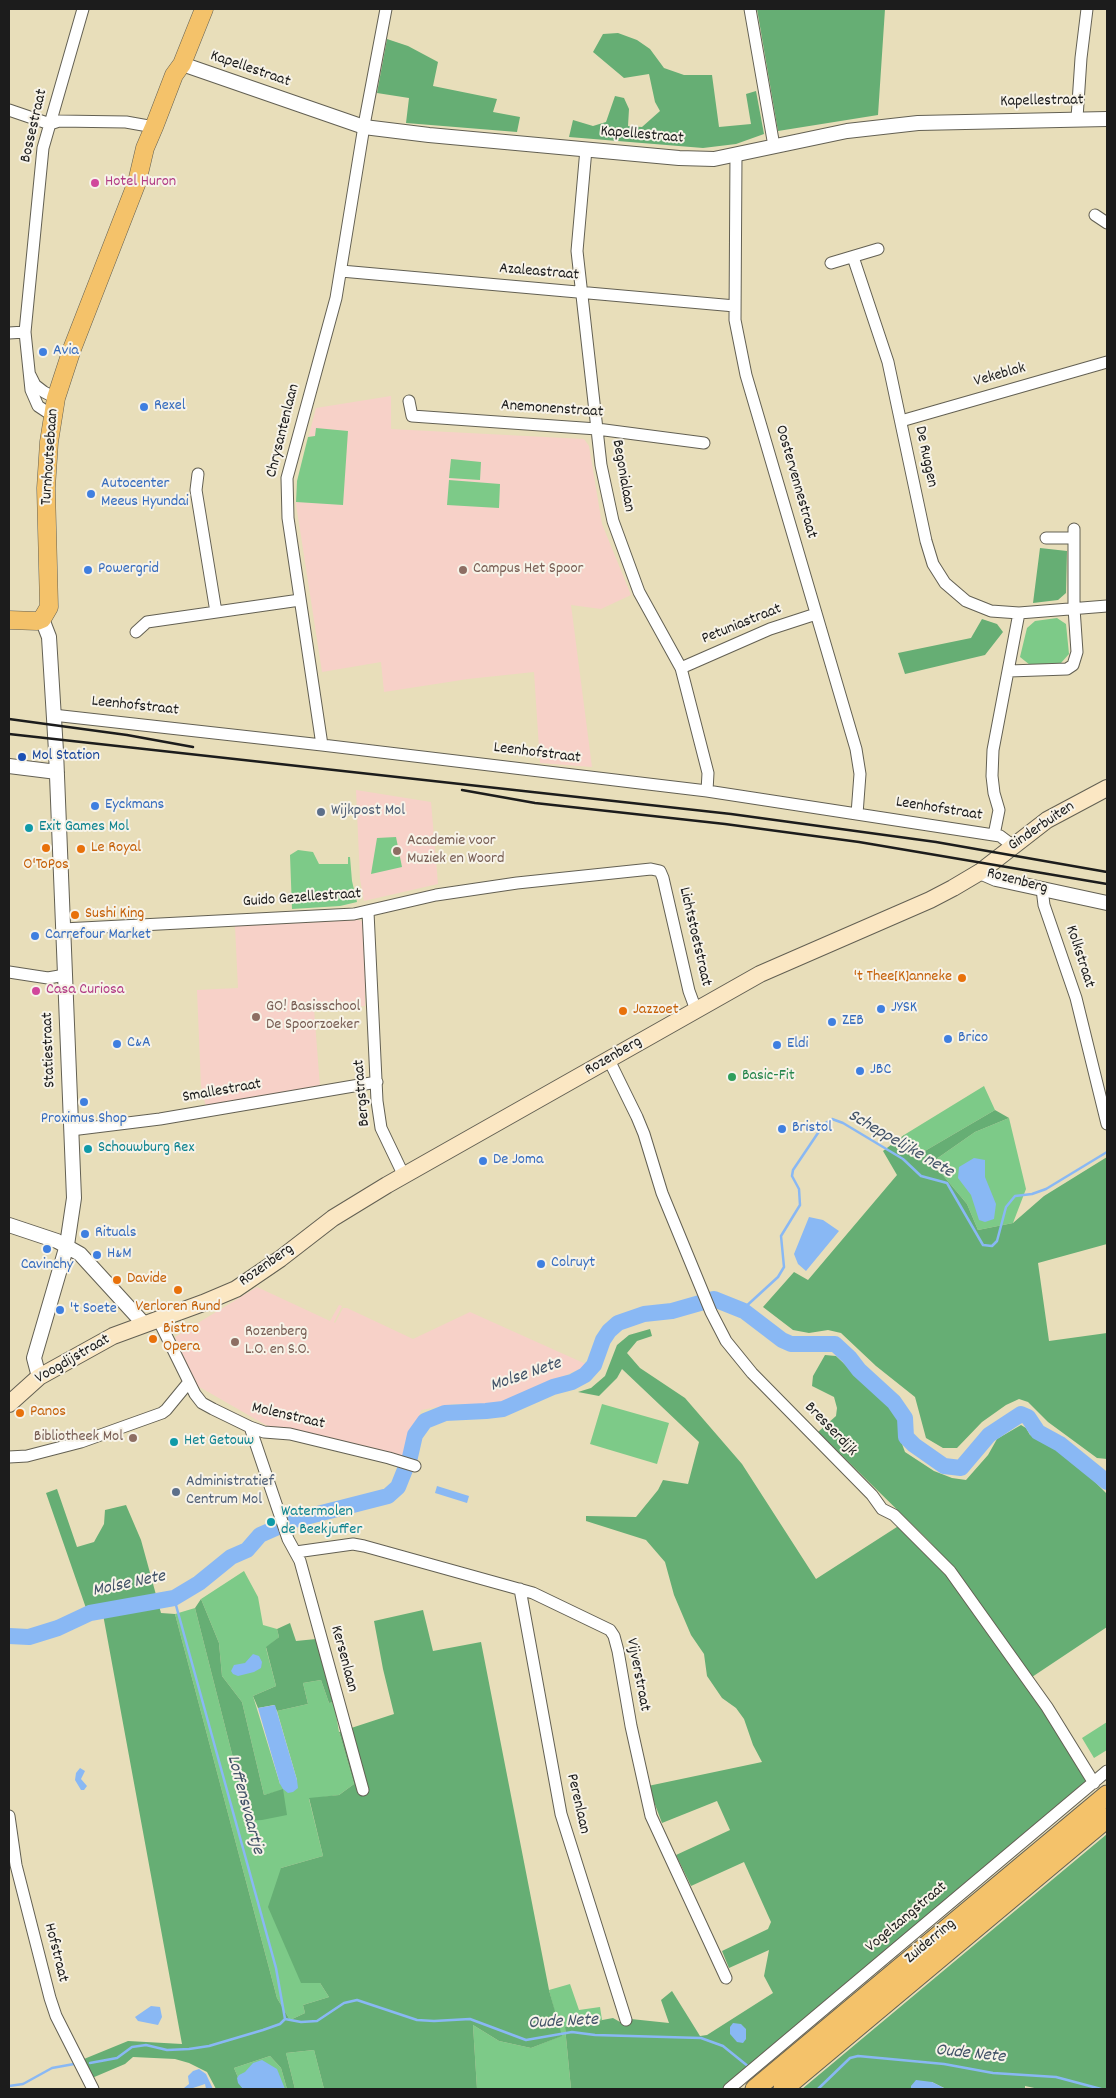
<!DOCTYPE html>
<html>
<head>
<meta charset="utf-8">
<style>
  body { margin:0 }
  #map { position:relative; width:1116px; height:2098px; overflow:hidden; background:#e8deba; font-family:Dekko,sans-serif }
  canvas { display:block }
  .frame { position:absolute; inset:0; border:10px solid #1c1c1c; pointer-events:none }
</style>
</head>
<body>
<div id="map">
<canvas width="1116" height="2098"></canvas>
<div class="frame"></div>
</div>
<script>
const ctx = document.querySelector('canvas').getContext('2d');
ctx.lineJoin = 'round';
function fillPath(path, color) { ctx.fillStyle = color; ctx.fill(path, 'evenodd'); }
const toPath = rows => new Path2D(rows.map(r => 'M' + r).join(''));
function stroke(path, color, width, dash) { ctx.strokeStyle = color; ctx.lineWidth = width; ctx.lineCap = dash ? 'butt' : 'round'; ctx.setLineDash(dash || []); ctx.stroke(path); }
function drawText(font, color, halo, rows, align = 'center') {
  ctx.font = font + ' Dekko,sans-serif'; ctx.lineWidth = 4; ctx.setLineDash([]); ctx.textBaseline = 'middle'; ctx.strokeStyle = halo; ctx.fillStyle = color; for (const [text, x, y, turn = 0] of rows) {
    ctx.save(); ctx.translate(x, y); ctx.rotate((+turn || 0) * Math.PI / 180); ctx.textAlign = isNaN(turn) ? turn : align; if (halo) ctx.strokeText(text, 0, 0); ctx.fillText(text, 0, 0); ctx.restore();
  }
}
const built = toPath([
  [391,396,391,429,584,439,589,446,602,524,631,595,601,609,571,605,592,767,540,763,534,672,468,679,384,692,381,662,322,672,296,504,297,481,316,408],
  [356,790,431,802,438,884,364,901,360,879],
  [358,920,362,921,365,925,365,1006,314,1009,320,1087,206,1107,201,1086,197,990,238,988,235,926],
  [257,1287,330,1321,339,1305,342,1306,334,1322,335,1323,343,1308,347,1308,413,1339,470,1312,588,1365,503,1404,454,1404,421,1410,406,1459,278,1427,271,1428,196,1385,175,1337]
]);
const green = toPath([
  [316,428,348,431,343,505,296,502,297,481,308,437,315,436],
  [451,459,481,462,480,480,449,478],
  [449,480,500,484,499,508,447,505],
  [1057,618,1066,624,1069,654,1061,663,1030,665,1020,657,1027,628,1035,621],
  [396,837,402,867,371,874,377,838],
  [298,850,313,852,319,864,348,864,348,857,350,857,352,881,357,902,340,906,292,909,290,855],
  [984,1086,995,1110,918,1155,904,1135],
  [1009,1118,1026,1189,1013,1223,978,1230,967,1204,932,1162,975,1132],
  [602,1404,669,1423,657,1464,590,1444],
  [244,1571,258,1597,263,1625,277,1629,279,1637,266,1648,276,1686,253,1696,280,1784,297,1780,277,1711,308,1704,303,1683,321,1680,329,1703,334,1702,339,1732,354,1784,339,1795,309,1799,323,1856,281,1868,320,1983,329,1997,303,2005,305,2013,290,2020,277,1998,175,1614,195,1608,249,1821,283,1790,264,1795,242,1702,222,1676,219,1643,201,1599],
  [1107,1722,1107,1750,1094,1758,1082,1738],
  [570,1984,579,2010,600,2007,602,2020,565,2027,571,2089,477,2089,473,2025,499,2041,531,2048,561,2036,549,1990],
  [314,2050,324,2089,295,2089,286,2053],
  [270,2056,281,2068,287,2089,243,2089,234,2068]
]);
const forest = toPath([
  [757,9,885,9,878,115,778,131],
  [618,33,637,40,650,49,664,68,684,75,712,75,719,127,751,124,746,94,756,91,764,134,736,144,703,148,569,137,573,120,593,126,606,122,615,96,624,98,629,109,628,126,642,127,660,111,655,102,649,74,624,78,593,52,603,34],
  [387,39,408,46,438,62,433,86,497,99,493,112,520,117,517,132,406,123,409,98,377,93],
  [1040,548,1067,551,1066,593,1058,600,1033,603],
  [982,619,997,624,1003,632,985,655,905,674,898,653,971,638],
  [995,1110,1009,1118,975,1132,932,1162,967,1204,978,1230,1013,1223,1044,1196,1107,1157,1107,1244,1038,1263,1049,1341,1107,1333,1107,1459,1097,1458,1048,1422,1028,1402,1019,1399,1006,1405,982,1422,957,1448,943,1448,926,1438,915,1397,876,1366,841,1333,828,1330,809,1333,793,1330,763,1307,794,1272,808,1280,897,1175,883,1151,904,1135,918,1155],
  [650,1329,652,1336,637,1341,627,1353,640,1368,685,1398,742,1464,816,1579,900,1525,938,1563,1026,1683,1087,1779,1086,1783,723,2089,571,2089,565,2027,613,2018,620,2022,631,2019,669,2023,661,2000,672,1991,700,2036,707,2035,773,1993,764,1976,769,1950,729,1968,722,1951,768,1929,771,1922,744,1862,691,1886,676,1855,730,1830,717,1801,662,1823,648,1786,762,1762,753,1745,744,1719,736,1708,722,1698,707,1676,704,1654,691,1635,674,1595,665,1562,646,1540,586,1521,586,1516,636,1517,658,1490,663,1480,688,1484,699,1442,622,1369,617,1378,599,1396,578,1392,591,1388,605,1376,617,1345,629,1335],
  [825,1355,836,1356,891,1408,899,1422,899,1436,905,1452,934,1471,952,1478,966,1480,988,1455,997,1439,1021,1425,1026,1428,1030,1435,1043,1440,1065,1455,1089,1476,1107,1494,1107,1627,1032,1677,957,1572,929,1541,818,1432,836,1416,837,1408,834,1397,812,1386,813,1376],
  [57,1489,77,1547,94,1542,104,1524,105,1510,126,1505,141,1540,161,1613,175,1614,277,1998,290,2020,305,2013,303,2005,329,1997,320,1983,301,1983,268,1907,281,1868,323,1856,309,1798,339,1795,354,1784,339,1732,394,1714,383,1669,374,1621,423,1610,433,1651,481,1642,549,1990,562,2036,531,2048,499,2041,473,2025,477,2089,324,2089,314,2050,286,2053,295,2089,287,2089,281,2068,270,2056,234,2068,243,2089,216,2089,207,2072,189,2063,175,2059,133,2057,125,2064,92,2078,84,2059,128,2041,182,2044,102,1609,87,1611,46,1493],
  [201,1599,219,1643,222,1676,242,1702,264,1795,283,1789,287,1815,262,1820,249,1821,195,1608],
  [290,1623,296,1641,316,1639,334,1702,329,1703,321,1680,303,1683,308,1704,277,1711,274,1705,258,1708,253,1696,276,1686,266,1647,279,1637,277,1629],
  [1107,1834,1107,2089,1039,2089,1025,2086,1025,2089,946,2089,932,2082,911,2086,911,2089,802,2089]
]);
const water = toPath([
  [974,1158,985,1160,985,1177,996,1204,994,1219,985,1222,979,1220,971,1195,958,1178,959,1167],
  [809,1217,823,1220,839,1231,806,1271,798,1264,794,1254],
  [437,1486,469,1496,467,1503,435,1493],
  [253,1654,259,1656,262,1662,261,1668,254,1672,238,1676,233,1674,231,1671,234,1665,245,1663],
  [275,1705,297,1780,298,1788,293,1792,288,1793,283,1789,280,1784,258,1708],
  [80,1768,85,1771,81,1779,87,1786,84,1790,81,1790,75,1780,76,1773],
  [151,2006,160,2007,162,2017,158,2025,138,2021,135,2017],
  [733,2023,741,2024,746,2029,746,2039,743,2043,737,2042,730,2034,730,2027],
  [262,2060,277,2069,285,2089,243,2089,238,2083,237,2078,239,2075,245,2072,253,2063],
  [199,2069,206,2074,213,2089,206,2089,205,2084,190,2089,184,2088,189,2084,188,2076,193,2071],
  [916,2080,932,2082,946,2089,911,2089,911,2086]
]);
const stream = toPath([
  [742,1310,778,1277,784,1267,781,1236,800,1205,799,1189,792,1176,793,1170,824,1124,832,1119,843,1123,903,1159,921,1176,947,1183,983,1245,992,1246,997,1241,1006,1207,1015,1196,1032,1194,1046,1189,1107,1152],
  [174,1598,276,1968,285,2019],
  [285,2019,301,2022,317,2021,344,2003,357,2000,417,2020,434,2021,470,2019,526,2040,572,2032,595,2035,701,2038,723,2046,749,2067],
  [90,2063,117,2058,132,2047,146,2045,167,2050,189,2049,209,2046,263,2030,280,2024,285,2019],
  [9,2086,23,2084,52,2068,74,2064],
  [818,2089,850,2058,858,2056,944,2064,993,2073,1056,2077,1101,2089]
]);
const river = toPath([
  [9,1636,29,1637,58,1628,90,1613,174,1598,199,1583,231,1557,247,1550,260,1535,294,1520,388,1496,398,1487,410,1457,415,1435,425,1421,445,1413,486,1411,503,1409,553,1387,572,1382,585,1375,594,1365,603,1340,609,1331,618,1323,644,1314,672,1311,714,1299,744,1311,782,1340,791,1344,835,1344,849,1357,859,1370,894,1402,905,1418,906,1437,914,1445,944,1466,961,1468,989,1435,1021,1414,1028,1417,1038,1432,1060,1444,1107,1482]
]);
const minor = toPath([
  [750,9,774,146],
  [9,110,50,124,59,121,126,122,154,127],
  [1077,118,1081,58,1087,9],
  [586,149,577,251,601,465,613,521,639,592,681,668,708,773,707,791],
  [736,154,735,320,746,375,856,749,860,774,857,814],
  [1095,215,1107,223],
  [853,257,888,362,926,541,933,564,945,583,966,601,991,611,1019,613,1107,606],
  [831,263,878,249],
  [341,271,735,306],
  [9,333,25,332],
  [30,375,35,385,44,392,56,398],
  [409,401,412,416,597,429,704,443],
  [53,416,38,406,31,390,25,332,43,148,83,9],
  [901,421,1107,362],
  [198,474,196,490,216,612],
  [1046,538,1074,538],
  [136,632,147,622,300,600],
  [681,668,770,629,816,614],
  [1009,671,1067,669,1073,665,1077,652,1074,608,1074,529],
  [53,715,322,745,707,791,1000,836,1012,845],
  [322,745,288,518,287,478,336,298,365,120,386,9],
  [994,835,999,810,994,793,992,776,993,750,1019,613],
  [1042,889,1044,905,1076,998,1107,1124],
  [368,912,377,1101,381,1128,404,1176],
  [63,929,354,914,436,895,517,883,651,869,660,871,663,878,689,991,696,1010],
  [9,972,48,978,65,975],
  [609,1060,637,1117,644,1134,662,1193,711,1312,726,1341,752,1373,872,1495,882,1509,894,1515,950,1571,1047,1707,1094,1783],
  [71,1130,160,1119,377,1082],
  [158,1319,195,1394,202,1403,213,1409,250,1427,264,1432,290,1434,389,1458,415,1466],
  [250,1427,288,1539,300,1561,363,1790],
  [9,1457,27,1456,81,1442,162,1413,166,1410,189,1382],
  [296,1552,353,1544,364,1546,533,1593,610,1630,614,1636,618,1651,631,1726,651,1816,726,1978],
  [520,1589,561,1814,626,2020],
  [9,1816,16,1865,50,1998,56,2016,93,2089],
  [729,2089,1107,1771]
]);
const tertiary = toPath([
  [182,64,364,127,429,135,679,158,714,159,847,131,918,123,1107,119],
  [9,766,57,772],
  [980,872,996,879,1107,903],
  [9,1225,57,1241,80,1254,144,1324],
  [39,1377,34,1358,67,1245,74,1198,56,751,49,637,42,619]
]);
const secondary = toPath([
  [9,1404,39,1377,113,1336,203,1303,236,1289,280,1259,333,1218,387,1185,760,974,930,900,953,888,980,872,1047,820,1107,788]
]);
const primary = toPath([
  [9,620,37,621,42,619,49,607,46,488,49,442,56,398,72,349,137,182,145,148,154,127,174,75,182,64,204,9]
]);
const trunk = toPath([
  [755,2089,1107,1795],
  [783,2089,1107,1818]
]);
const rail = toPath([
  [9,719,127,735,193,747],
  [9,734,731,814,936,842,1107,872],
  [462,790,535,803,725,824,859,842,1107,884]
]);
const markers = [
  [95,183,5,"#d1479c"],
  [43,352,5,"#3f7fe0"],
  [144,407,5,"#3f7fe0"],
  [91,494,5,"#3f7fe0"],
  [88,570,5,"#3f7fe0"],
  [463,570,5,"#8d6e63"],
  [22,757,5,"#1a4fb4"],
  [95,806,5,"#3f7fe0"],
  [321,812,5,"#5c6f8a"],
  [29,828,5,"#0f9aa8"],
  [46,848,5,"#e8710a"],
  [81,849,5,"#e8710a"],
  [397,851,5,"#8d6e63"],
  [75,915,5,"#e8710a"],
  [35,936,5,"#3f7fe0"],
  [962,978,5,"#e8710a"],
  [36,991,5,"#d1479c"],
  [881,1009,5,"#3f7fe0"],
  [623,1011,5,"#e8710a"],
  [256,1017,5,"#8d6e63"],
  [832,1022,5,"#3f7fe0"],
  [948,1039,5,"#3f7fe0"],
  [117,1044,5,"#3f7fe0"],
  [777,1045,5,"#3f7fe0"],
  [860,1071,5,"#3f7fe0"],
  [732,1077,5,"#2e9e5b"],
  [84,1102,5,"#3f7fe0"],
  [782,1129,5,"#3f7fe0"],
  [88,1149,5,"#0f9aa8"],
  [483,1161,5,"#3f7fe0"],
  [85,1234,5,"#3f7fe0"],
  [47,1249,5,"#3f7fe0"],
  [97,1255,5,"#3f7fe0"],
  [541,1264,5,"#3f7fe0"],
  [117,1280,5,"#e8710a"],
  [178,1290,5,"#e8710a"],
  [60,1310,5,"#3f7fe0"],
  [153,1339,5,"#e8710a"],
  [235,1342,5,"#8d6e63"],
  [20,1413,5,"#e8710a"],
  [133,1438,5,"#8d6e63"],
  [174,1442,5,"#0f9aa8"],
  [176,1492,5,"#5c6f8a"],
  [271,1522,5,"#0f9aa8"]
];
const streetNames = [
  ["Kapellestraat",250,70,19],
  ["Kapellestraat",1042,102,-1],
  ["Bossestraat",35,126,-77],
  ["Kapellestraat",642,136,5],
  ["Azaleastraat",539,273,5],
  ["Vekeblok",1000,376,-16],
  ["Anemonenstraat",552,410,4],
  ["Chrysantenlaan",284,431,-76],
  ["Turnhoutsebaan",51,457,-86],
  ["De Ruggen",925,457,78],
  ["Begonialaan",622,476,80],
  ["Oostervennestraat",795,482,74],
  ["Petuniastraat",742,625,-22],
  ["Leenhofstraat",135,707,6],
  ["Leenhofstraat",537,754,7],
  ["Leenhofstraat",939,810,9],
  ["Ginderbuiten",1042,827,-34],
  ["Rozenberg",1017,882,15],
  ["Guido Gezellestraat",302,899,-4],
  ["Lichtstoetstraat",694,937,77],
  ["Kolkstraat",1079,957,72],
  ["Statiestraat",50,1050,-92],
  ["Rozenberg",614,1057,-30],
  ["Smallestraat",222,1092,-10],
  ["Bergstraat",363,1093,-95],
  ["Rozenberg",267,1266,-35],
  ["Voogdijstraat",73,1360,-30],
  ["Molenstraat",288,1417,13],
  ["Bresserdijk",830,1430,46],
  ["Kersenlaan",343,1659,75],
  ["Vijverstraat",637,1675,79],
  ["Perenlaan",577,1804,77],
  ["Vogelzangstraat",907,1918,-40],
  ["Zuiderring",931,1942,-40],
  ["Hofstraat",55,1953,76]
];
const hotelNames = [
  ["Hotel Huron",105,183],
  ["Casa Curiosa",46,991]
];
const shopNames = [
  ["Avia",53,352],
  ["Rexel",154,407],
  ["Autocenter",101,485],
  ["Meeus Hyundai",101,503],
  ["Powergrid",98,570],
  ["Eyckmans",105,806],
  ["Carrefour Market",45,936],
  ["JYSK",891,1009],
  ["ZEB",842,1022],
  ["Brico",958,1039],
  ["C&A",127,1044],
  ["Eldi",787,1045],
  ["JBC",870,1071],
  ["Proximus Shop",84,1120,"center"],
  ["Bristol",792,1129],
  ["De Joma",493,1161],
  ["Rituals",95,1234],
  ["H&M",107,1255],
  ["Colruyt",551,1264],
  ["Cavinchy",47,1266,"center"],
  ["'t Soete",70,1310]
];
const educationNames = [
  ["Campus Het Spoor",473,570],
  ["Academie voor",407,842],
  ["Muziek en Woord",407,860],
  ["GO! Basisschool",266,1008],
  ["De Spoorzoeker",266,1026],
  ["Rozenberg",245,1333],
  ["L.O. en S.O.",245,1351],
  ["Bibliotheek Mol",123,1438,"right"]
];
const transitNames = [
  ["Mol Station",32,757]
];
const serviceNames = [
  ["Wijkpost Mol",331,812],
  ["Administratief",186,1483],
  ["Centrum Mol",186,1501]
];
const cultureNames = [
  ["Exit Games Mol",39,828],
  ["Schouwburg Rex",98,1149],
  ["Het Getouw",184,1442],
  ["Watermolen",281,1513],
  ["de Beekjuffer",281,1531]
];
const foodNames = [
  ["Le Royal",91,849],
  ["O'ToPos",46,866,"center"],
  ["Sushi King",85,915],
  ["'t Thee[K]anneke",952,978,"right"],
  ["Jazzoet",633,1011],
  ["Davide",127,1280],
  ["Verloren Rund",178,1308,"center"],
  ["Bistro",163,1330],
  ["Opera",163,1348],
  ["Panos",30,1413]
];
const leisureNames = [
  ["Basic-Fit",742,1077]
];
const waterNames = [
  ["Scheppelijke nete",900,1145,30],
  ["Molse Nete",526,1376,-19],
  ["Molse Nete",129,1585,-12],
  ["Loffensvaartje",244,1805,75],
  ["Oude Nete",563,2023,-3],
  ["Oude Nete",970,2055,6]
];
fillPath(built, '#f7d1c8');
fillPath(green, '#7dca88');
fillPath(forest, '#66ae74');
fillPath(water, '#89b8f4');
stroke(stream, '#89b8f4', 2.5);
stroke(river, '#89b8f4', 16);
stroke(minor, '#636053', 13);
stroke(tertiary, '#636053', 16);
stroke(secondary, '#636053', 18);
stroke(primary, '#636053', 19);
stroke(trunk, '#636053', 21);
stroke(minor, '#fff', 11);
stroke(tertiary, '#fff', 14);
stroke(secondary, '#fbe7c3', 16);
stroke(primary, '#f4c26a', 18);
stroke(trunk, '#f4c26a', 19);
stroke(rail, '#1c1c1c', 2.5);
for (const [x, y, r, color] of markers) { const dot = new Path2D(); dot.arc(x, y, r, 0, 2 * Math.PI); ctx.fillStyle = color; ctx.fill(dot); stroke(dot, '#f7f3e8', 2); }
drawText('16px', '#1c1c1c', '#f7f3e8', streetNames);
drawText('16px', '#b23c85', '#f7f3e8', hotelNames, 'left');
drawText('16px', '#366cbe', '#f7f3e8', shopNames, 'left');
drawText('16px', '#785e54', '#f7f3e8', educationNames, 'left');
drawText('16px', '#164399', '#f7f3e8', transitNames, 'left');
drawText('16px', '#4e5e75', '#f7f3e8', serviceNames, 'left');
drawText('16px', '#0d838f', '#f7f3e8', cultureNames, 'left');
drawText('16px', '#c56008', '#f7f3e8', foodNames, 'left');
drawText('16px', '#27864d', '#f7f3e8', leisureNames, 'left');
drawText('italic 18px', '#425368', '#f7f3e8', waterNames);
</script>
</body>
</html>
